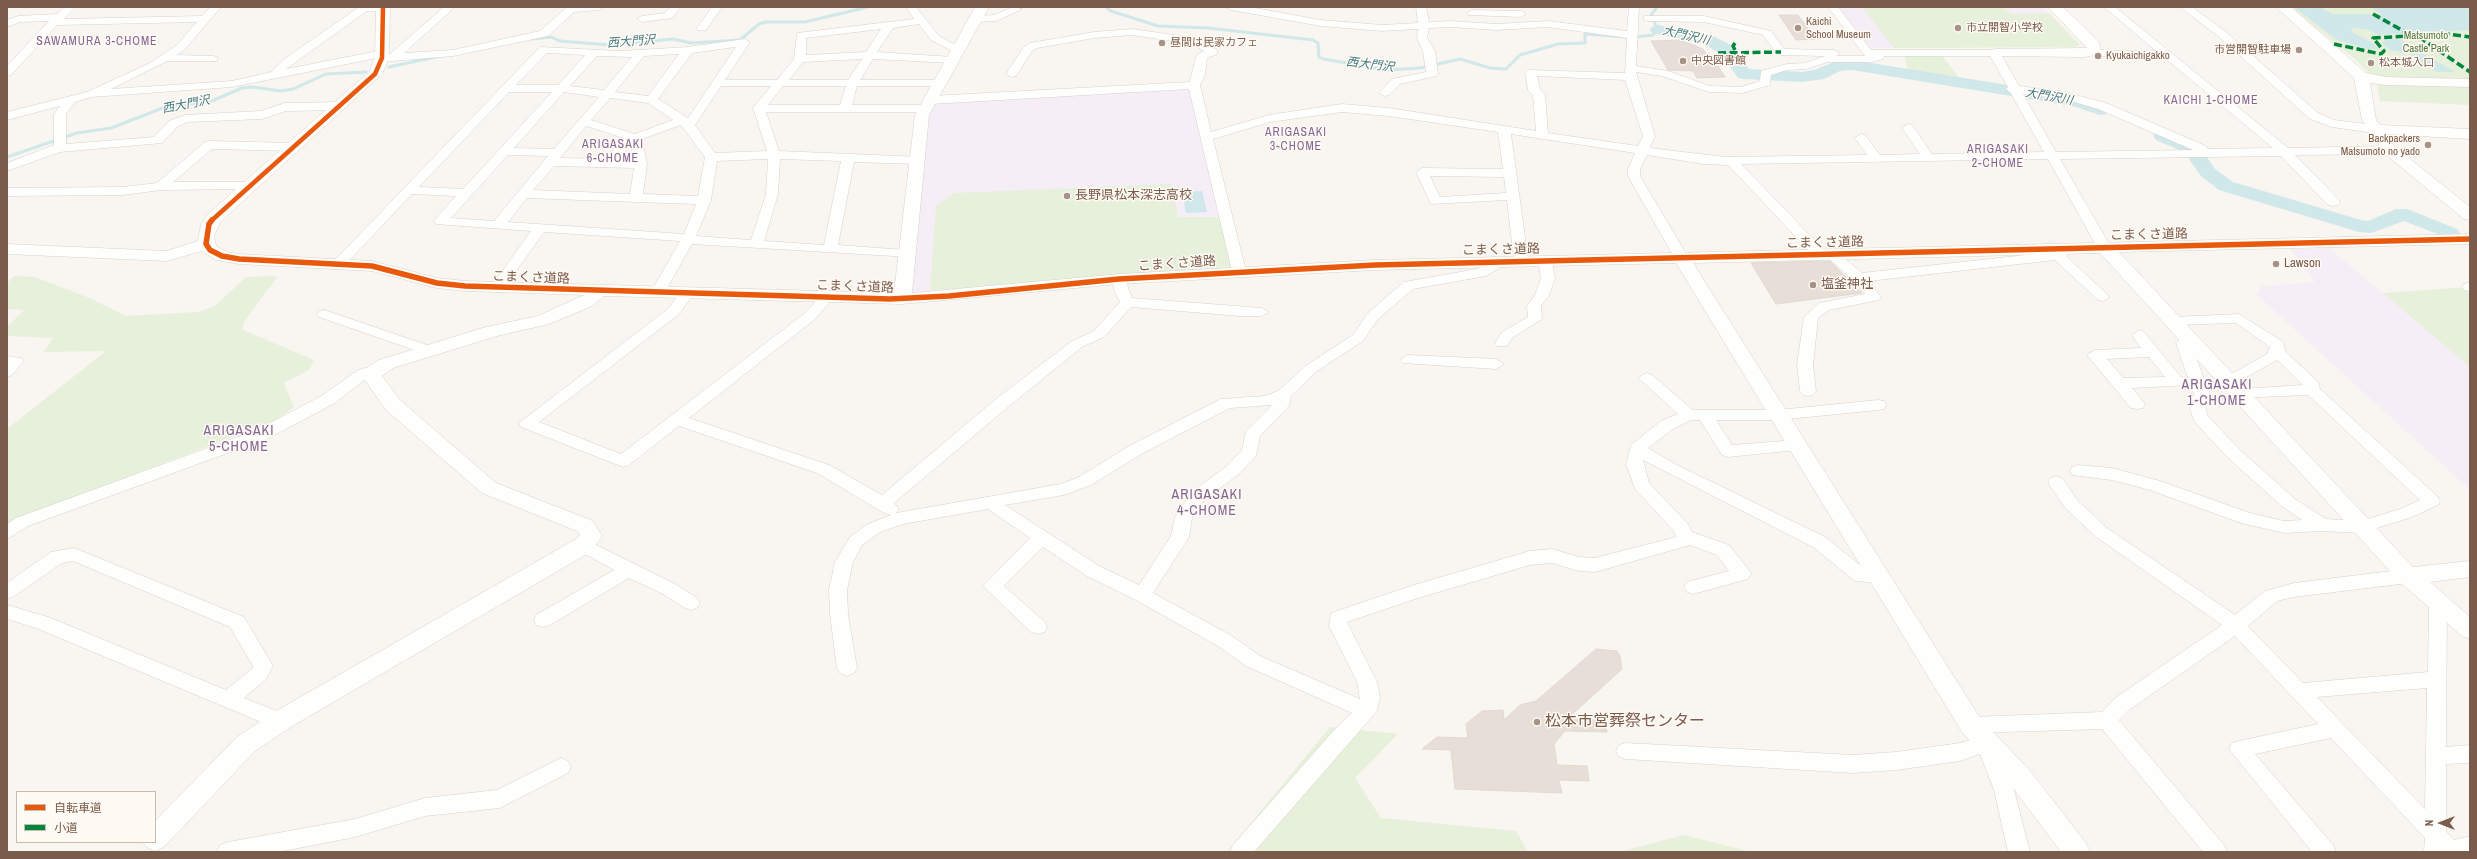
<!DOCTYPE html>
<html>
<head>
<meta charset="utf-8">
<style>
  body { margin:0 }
  #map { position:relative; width:2477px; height:859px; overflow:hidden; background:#f9f5f0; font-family:"Archivo Narrow","Noto Sans JP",sans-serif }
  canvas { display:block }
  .frame { position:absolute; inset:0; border:8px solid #7a5c4d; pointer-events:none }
  .legend { position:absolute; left:16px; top:791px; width:140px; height:52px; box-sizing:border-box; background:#fffaf3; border:1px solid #cabbb1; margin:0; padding:5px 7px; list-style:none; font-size:12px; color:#7a5c4d }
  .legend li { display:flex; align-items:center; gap:8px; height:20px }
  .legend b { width:20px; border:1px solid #cabbb1 }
  .north { position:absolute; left:2421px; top:803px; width:40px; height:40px; -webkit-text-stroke:3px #fffaf3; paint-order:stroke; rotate:270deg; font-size:11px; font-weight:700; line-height:16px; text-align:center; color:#7a5c4d }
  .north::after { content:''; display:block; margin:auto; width:14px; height:18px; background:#7a5c4d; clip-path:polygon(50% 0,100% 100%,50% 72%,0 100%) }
</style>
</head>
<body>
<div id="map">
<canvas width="2477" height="859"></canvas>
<div class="frame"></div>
<ul class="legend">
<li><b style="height:5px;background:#e8590c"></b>自転車道</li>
<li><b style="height:5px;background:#00873e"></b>小道</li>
</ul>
<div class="north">N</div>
</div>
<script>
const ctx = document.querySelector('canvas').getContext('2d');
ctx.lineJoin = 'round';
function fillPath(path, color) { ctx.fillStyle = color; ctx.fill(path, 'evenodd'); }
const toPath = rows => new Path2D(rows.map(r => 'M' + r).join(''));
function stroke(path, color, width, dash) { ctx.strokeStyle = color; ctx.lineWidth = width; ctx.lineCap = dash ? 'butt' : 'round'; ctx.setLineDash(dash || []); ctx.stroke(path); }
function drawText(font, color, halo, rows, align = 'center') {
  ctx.font = font + ' "Archivo Narrow","Noto Sans JP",sans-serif'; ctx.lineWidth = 3; ctx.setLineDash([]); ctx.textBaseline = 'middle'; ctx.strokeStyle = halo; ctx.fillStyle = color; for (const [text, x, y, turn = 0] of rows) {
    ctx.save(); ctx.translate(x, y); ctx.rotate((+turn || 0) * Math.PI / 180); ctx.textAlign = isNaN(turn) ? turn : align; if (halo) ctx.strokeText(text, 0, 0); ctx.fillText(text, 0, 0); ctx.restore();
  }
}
const education = toPath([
  [1838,7,2043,7,2080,45,2074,47,1868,48],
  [1186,89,1191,91,1220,217,1103,276,918,292,910,290,928,114,932,106,936,103],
  [2329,248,2383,293,2470,287,2470,490,2256,294,2262,286,2315,282,2290,249]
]);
const green = toPath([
  [2291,7,2470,7,2470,66,2467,66,2470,69,2470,79,2383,78,2372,76,2358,62],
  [1863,8,2003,8,2012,14,2049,13,2080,45,2074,47,1894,48],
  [1905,56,1942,56,1962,81,1908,71],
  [2377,84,2470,87,2470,105,2380,101],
  [1172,184,1178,217,1220,217,1232,267,930,291,936,206,954,193],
  [14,276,35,277,87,297,126,316,198,312,215,306,246,277,278,276,243,323,243,330,314,360,309,370,284,383,294,407,274,421,22,517,7,527,7,429,106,351,44,352,53,338,7,336,7,327,24,310,7,309,7,283],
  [2470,287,2470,367,2383,293],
  [1330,727,1398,734,1355,778,1381,818,1516,831,1528,852,1227,852],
  [1684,835,1752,852,1619,852]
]);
const water = toPath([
  [2294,7,2321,7,2332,14,2381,14,2371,7,2470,7,2470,30,2378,35,2366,29,2351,28,2352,32,2371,42,2379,50,2368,49,2337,40],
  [2386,39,2399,39,2455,72,2437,72,2410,54,2389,50,2382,43],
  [1202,191,1207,212,1186,213,1182,192]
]);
const stream = toPath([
  [1106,7,1111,11,1158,26,1208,28,1313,40,1318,43,1319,57,1323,59,1389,70,1420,68,1460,59,1490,68,1506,69,1520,55,1558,44,1585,43,1585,34,1625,37],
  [1634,37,1653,35,1658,30,1651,15,1657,7],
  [532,39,551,37,560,41,610,45,673,39,691,43,740,40,759,24,766,22,805,22,868,7],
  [389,67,441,56],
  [7,157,77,133,111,128,163,108,212,101,242,88,252,87,281,91,293,89,326,74,366,72]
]);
const river = toPath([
  [1658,25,1713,36,1733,46,1749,69,1802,72,1814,70,1837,61,1852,60,2076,96,2106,106,2109,110,2106,114,2100,115,2072,106,1852,70,1840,71,1824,79,1802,82,1744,79,1738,78,1721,54,1702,43,1652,33,1650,30,1652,27,1658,25],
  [2162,131,2198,144,2215,169,2233,182,2361,220,2368,221,2396,209,2407,209,2457,229,2460,233,2457,237,2450,239,2404,221,2371,233,2359,232,2219,190,2201,176,2184,152,2156,140,2153,136,2156,132,2162,131]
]);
const building = toPath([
  [1779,15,1798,15,1816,39,1796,40,1779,15],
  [1681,40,1703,49,1714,66,1718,66,1725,77,1697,78,1693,71,1668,70,1651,41,1681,40],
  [1830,261,1862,293,1776,304,1751,263,1830,261],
  [1596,649,1617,651,1620,656,1622,669,1567,719,1605,720,1607,732,1565,731,1554,744,1557,765,1587,766,1589,781,1559,780,1562,793,1455,789,1451,750,1422,749,1437,737,1468,738,1466,724,1482,711,1503,710,1504,720,1520,705,1536,701,1596,649]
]);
const minor = toPath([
  [65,7,76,7,64,19,202,16,210,7,221,7,185,49,177,55,213,56,217,57,217,61,167,61,111,89,232,81,271,72,283,60,359,7,387,7,388,9,383,12,367,11,286,69,383,50,390,54,444,7,455,7,404,53,453,50,540,31,567,7,604,7,599,10,574,12,548,36,453,56,392,61,382,61,377,58,232,87,91,97,75,102,66,114,66,144,154,137,169,121,185,115,261,111,285,103,341,102,347,106,341,110,286,111,262,119,187,122,177,127,162,143,60,152,7,171,7,163,54,145,54,114,60,106,7,120,7,112,87,92,150,63,177,45,197,22,57,25,11,75,7,76,7,66,49,21,20,22,7,27,7,20,18,16,57,14,65,7],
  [670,7,681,7,672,18,642,22,637,19,642,16,665,13,670,7],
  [712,7,722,7,706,30,698,30,697,28,712,7],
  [906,7,916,7,939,36,964,50,962,52,954,52,931,40,919,24,893,28,877,52,953,57,959,60,953,63,873,59,860,80,941,80,947,83,941,86,857,86,852,105,925,105,931,109,929,112,766,112,779,151,921,157,923,160,921,163,917,164,854,162,838,245,906,250,911,251,913,254,911,257,692,244,665,292,658,296,651,292,680,241,544,232,502,291,497,292,490,288,531,231,436,224,434,221,436,218,456,196,412,194,343,267,333,267,331,264,540,47,621,51,688,47,745,39,750,42,725,80,777,80,794,59,797,33,914,19,906,7],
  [881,29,866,52,806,55,806,38,881,29],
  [736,47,688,118,658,99,692,53,736,47],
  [547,53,585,55,558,85,516,85,547,53],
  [679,54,648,96,615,92,644,56,679,54],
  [597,56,632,57,604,90,570,86,597,56],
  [862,59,848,80,789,80,803,62,862,59],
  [721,86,771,86,753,108,767,151,715,153,695,125,721,86],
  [783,86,846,86,840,105,768,105,783,86],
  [509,92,552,92,463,189,419,187,509,92],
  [564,92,599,97,554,149,514,148,564,92],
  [610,98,648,103,673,120,635,134,591,120,610,98],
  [681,125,705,157,698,196,643,194,647,164,642,139,681,125],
  [586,126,624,138,605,159,560,158,586,126],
  [631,144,634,160,618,160,631,144],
  [508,155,548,156,494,221,451,218,508,155],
  [768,159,766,194,751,240,696,236,711,200,717,161,768,159],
  [780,159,841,161,824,245,764,241,778,194,780,159],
  [554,166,634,168,630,194,533,190,554,166],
  [527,198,636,202,696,204,684,234,508,222,527,198],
  [1013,7,1022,9,996,21,976,22,971,19,976,16,994,15,1013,7],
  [1226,7,1249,7,1321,20,1382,25,1418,23,1416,7,1426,7,1429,22,1451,21,1496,24,1548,21,1627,31,1629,7,1639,7,1636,66,1668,71,1710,86,1741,87,1760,81,1761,71,1787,64,1805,63,1825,56,1781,55,1777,54,1763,35,1704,22,1648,21,1644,20,1644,16,1704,16,1771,31,1784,49,1834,50,1840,53,1837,56,1865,56,1828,7,1838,7,1871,50,1994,50,2000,53,2019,86,2065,92,2106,103,2206,146,2208,149,2273,148,2165,58,2107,57,2090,53,2088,51,2094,48,2107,51,2156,51,2104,7,2115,7,2288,148,2389,146,2395,150,2389,154,2295,155,2338,199,2340,202,2338,205,2333,206,2328,205,2281,156,2060,159,2111,247,2104,251,2097,247,2048,159,1741,164,1826,252,1836,251,1862,273,2054,252,2067,244,2074,248,2066,256,2110,297,2103,301,2098,300,2055,260,1869,281,1881,297,1879,300,1829,310,1818,318,1813,365,1816,391,1813,395,1808,396,1803,395,1800,391,1797,365,1804,317,1819,303,1865,294,1854,281,1826,256,1815,257,1728,165,1704,164,1647,155,1640,169,1640,176,1688,257,1681,261,1674,257,1628,176,1628,169,1635,153,1511,134,1528,260,1521,264,1514,260,1507,200,1431,204,1416,172,1422,168,1503,169,1498,132,1389,116,1342,112,1270,122,1213,139,1246,271,1239,275,1232,271,1189,89,931,104,925,100,931,96,1190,82,1196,56,1204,51,1192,44,1132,35,1094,38,1037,48,1032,51,1016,76,1012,77,1006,74,1024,47,1030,43,1094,32,1132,29,1195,38,1217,50,1217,54,1207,58,1205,75,1200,85,1211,132,1269,115,1342,104,1389,108,1536,131,1533,95,1528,90,1525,72,1527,70,1625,73,1627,38,1548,27,1496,30,1451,27,1429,28,1427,38,1435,51,1438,74,1436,76,1400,84,1389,95,1385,96,1379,93,1392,79,1426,72,1423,51,1417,38,1418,29,1382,31,1321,26,1231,10,1226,7],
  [1884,56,1990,56,2008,87,2006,89,2010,92,2044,152,1932,154,1912,125,1908,124,1902,128,1920,154,1880,155,1865,135,1861,134,1855,138,1867,155,1725,157,1650,148,1655,136,1636,72,1662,76,1709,92,1742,93,1770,85,1771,75,1787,70,1806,69,1828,62,1872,62,1883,59,1884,56],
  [1537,76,1625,80,1643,136,1638,146,1548,133,1545,94,1540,89,1537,76],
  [2023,94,2064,99,2098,109,2193,150,2056,152,2023,94],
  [1430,176,1504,177,1506,193,1440,197,1430,176],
  [2180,7,2192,7,2226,32,2318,113,2334,120,2374,125,2380,129,2374,133,2332,127,2310,119,2218,36,2180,7],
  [1472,10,1521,11,1526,14,1521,17,1468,15,1467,13,1472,10],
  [209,141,294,143,300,147,294,151,212,149,173,182,256,182,257,185,256,188,251,189,161,190,123,195,7,196,7,188,123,187,157,183,205,142,209,141],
  [1545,256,1552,260,1555,278,1549,295,1541,306,1542,319,1512,338,1507,346,1497,346,1495,343,1502,332,1528,317,1527,306,1535,295,1541,278,1538,260,1545,256],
  [1495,257,1502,261,1501,267,1486,276,1413,289,1378,319,1363,341,1317,371,1291,396,1289,406,1260,436,1256,456,1239,474,1205,499,1192,518,1189,537,1153,593,1232,636,1260,656,1360,699,1357,682,1329,626,1331,613,1414,585,1530,551,1552,549,1579,557,1595,558,1676,537,1674,531,1635,489,1626,464,1631,445,1661,421,1678,414,1642,381,1639,378,1642,375,1647,373,1652,375,1693,410,1778,410,1878,400,1884,401,1886,405,1884,409,1878,410,1778,420,1716,420,1732,445,1797,440,1803,441,1805,445,1803,449,1797,450,1728,457,1722,455,1700,420,1691,420,1673,429,1648,448,1675,464,1825,537,1865,569,1881,569,1887,571,1890,576,1887,581,1881,583,1855,581,1813,547,1643,460,1649,483,1688,524,1692,532,1729,545,1748,569,1751,574,1748,579,1693,594,1687,592,1684,587,1687,582,1729,571,1717,555,1690,545,1595,572,1579,571,1552,563,1530,565,1418,598,1347,622,1377,682,1380,697,1377,711,1254,852,1230,852,1233,845,1335,729,1352,713,1246,666,1218,646,1136,600,1087,576,1043,547,1004,586,1045,622,1047,627,1045,632,1038,634,1031,632,983,586,1030,538,988,509,903,524,880,532,862,545,853,562,847,590,848,614,857,668,854,673,847,676,840,673,837,668,830,614,829,590,835,562,850,537,868,524,891,515,884,513,817,473,679,426,629,465,623,467,521,427,519,423,669,308,682,290,692,290,694,293,679,314,539,422,621,454,805,313,817,300,822,299,829,303,815,319,689,418,829,465,882,495,996,399,1072,341,1094,331,1120,302,1115,293,1112,279,1114,276,1124,276,1132,298,1262,308,1269,312,1262,316,1240,316,1131,307,1104,337,1082,347,1008,407,894,503,899,509,896,513,1061,484,1079,477,1131,445,1221,399,1265,396,1278,391,1307,365,1353,335,1368,313,1404,282,1477,269,1487,265,1490,258,1495,257],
  [1272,405,1246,431,1242,450,1227,466,1193,491,1175,517,1171,536,1139,585,1099,566,1005,505,1064,495,1091,485,1143,453,1230,408,1272,405],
  [2470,282,2470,291,2464,290,2462,287,2464,284,2470,282],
  [324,310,436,348,438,351,436,354,426,354,319,317,317,314,319,311,324,310],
  [2239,314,2283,342,2285,351,2318,382,2320,389,2438,497,2440,501,2438,505,2412,517,2361,533,2322,531,2284,533,2241,523,2150,490,2112,480,2072,475,2070,471,2072,467,2078,465,2112,468,2160,481,2250,513,2284,521,2302,520,2283,507,2228,458,2194,421,2189,405,2194,395,2191,385,2132,388,2145,404,2143,408,2137,409,2131,408,2087,355,2095,350,2141,348,2132,335,2139,330,2144,332,2181,377,2188,378,2176,343,2184,336,2194,336,2196,339,2191,344,2210,395,2205,405,2207,415,2240,450,2295,499,2326,519,2361,521,2400,509,2420,500,2308,395,2235,398,2232,394,2235,390,2240,389,2303,385,2277,360,2234,384,2224,384,2221,381,2224,378,2267,354,2270,347,2236,323,2173,325,2166,321,2173,317,2239,314],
  [2149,357,2165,377,2123,378,2107,359,2149,357],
  [1408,355,1496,359,1504,364,1496,369,1403,363,1400,360,1408,355],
  [7,356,21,358,24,361,12,375,7,377,7,356],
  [376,365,384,370,381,373,368,377,335,403,269,438,28,526,7,539,7,524,16,518,257,430,323,395,358,370,376,365],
  [2056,476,2062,478,2078,501,2107,528,2235,615,2265,591,2294,583,2408,569,2414,571,2417,576,2414,581,2408,583,2294,597,2277,601,2248,626,2303,683,2428,672,2429,603,2432,598,2438,596,2444,598,2447,603,2446,747,2470,745,2470,763,2446,764,2446,831,2454,840,2470,836,2470,852,2424,852,2425,838,2331,738,2255,754,2333,845,2336,852,2312,852,2229,749,2232,743,2239,741,2318,724,2235,636,2129,710,2119,720,2224,845,2227,852,2203,852,2102,729,1971,733,1964,731,1961,725,1964,719,1971,717,2102,712,2115,698,2222,625,2095,536,2066,509,2050,486,2048,482,2050,478,2056,476],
  [2427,688,2426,753,2425,809,2317,697,2427,688],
  [584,539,675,584,697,598,700,603,697,608,691,610,685,608,663,594,629,578,550,625,543,627,536,625,534,620,536,615,614,570,578,550,575,545,578,540,584,539],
  [74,548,244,617,273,666,266,679,244,698,287,715,290,721,287,727,280,729,273,727,36,628,7,619,7,605,48,617,226,690,252,669,253,666,230,627,73,561,62,563,13,597,7,599,7,583,51,552,74,548],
  [1986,735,1993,737,2014,790,2030,852,2008,852,1994,790,1980,754,1960,761,1896,770,1853,773,1626,759,1619,757,1616,751,1619,745,1626,743,1853,755,1896,752,1960,743,1986,735],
  [561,758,568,761,571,767,568,773,500,808,425,816,355,837,278,852,217,852,220,845,228,842,355,819,425,798,497,790,561,758]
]);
const tertiary = toPath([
  [376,7,390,7,389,58,382,74,220,222,214,237,216,246,227,252,239,254,372,261,437,278,465,281,894,293,915,115,975,7,989,7,929,115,912,293,1119,274,1375,260,2470,234,2470,244,2119,252,2413,567,2470,561,2470,577,2430,582,2470,617,2470,639,2462,636,2400,582,2100,253,1693,263,1980,718,2031,772,2086,843,2090,852,2061,852,2013,788,1962,732,1676,263,1375,270,1119,284,902,304,604,296,592,306,549,324,497,336,393,368,382,376,400,400,496,483,593,521,602,536,592,551,289,728,255,751,164,847,155,851,146,847,143,842,155,842,155,821,237,737,271,714,576,539,580,535,577,531,482,493,386,410,362,376,369,366,379,360,486,327,538,316,584,295,465,291,437,288,372,271,239,264,216,260,202,251,167,261,7,254,7,244,166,251,198,241,201,224,208,214,369,72,375,58,376,7],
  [2048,7,2063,7,2099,42,2101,51,2099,54,2085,57,1989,56,1987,53,1994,49,2087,48,2048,7],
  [2276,7,2291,7,2366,73,2386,77,2470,79,2470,87,2386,85,2370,83,2376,120,2380,125,2470,129,2470,139,2386,134,2395,147,2470,207,2470,220,2464,219,2384,153,2362,120,2354,78,2276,7]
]);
const quiet = toPath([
  [2373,14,2407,33],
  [2419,37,2470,72],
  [1735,43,1733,46,1736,52],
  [2334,44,2381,54,2384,51,2373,38,2447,34,2470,37],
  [1718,53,1781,52]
]);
const cyclewayFar1 = toPath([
  [211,221,375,74,382,58,383,7]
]);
const cycleway = toPath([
  [212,220,209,224,206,244,210,250,222,256,239,259,372,266,437,283,465,286,890,299,949,296,1119,279,1375,265,2470,239]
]);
const markers = [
  [1798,28,4,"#a69286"],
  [1958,28,4,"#a69286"],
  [1162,43,4,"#a69286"],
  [2299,50,4,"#a69286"],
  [2098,56,4,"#a69286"],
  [1683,61,4,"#a69286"],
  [2371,63,4,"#a69286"],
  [2428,145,4,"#a69286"],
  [1067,196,4,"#a69286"],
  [2276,264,4,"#a69286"],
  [1813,285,4,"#a69286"],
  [1537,722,4,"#a69286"]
];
const farPoinames = [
  ["Kaichi",1806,22],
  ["School Museum",1806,35],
  ["市立開智小学校",1966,28],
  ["昼間は民家カフェ",1170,43],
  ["市営開智駐車場",2291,50,"right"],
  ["Kyukaichigakko",2106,56],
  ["中央図書館",1691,61],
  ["松本城入口",2379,63],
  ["Backpackers",2420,139,"right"],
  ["Matsumoto no yado",2420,152,"right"]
];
const farParknames = [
  ["Matsumoto",2426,36],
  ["Castle Park",2426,49]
];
const farWaternames = [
  ["大門沢川",1686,36,13],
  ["西大門沢",631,42,-4],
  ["西大門沢",1370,65,7],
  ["大門沢川",2049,97,10],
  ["西大門沢",186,105,-11]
];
const farNeighbourhoodnames = [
  ["SAWAMURA 3-CHOME",97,42],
  ["KAICHI 1-CHOME",2211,101],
  ["ARIGASAKI",1296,133],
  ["3-CHOME",1296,147],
  ["ARIGASAKI",613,145],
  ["6-CHOME",613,159],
  ["ARIGASAKI",1998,150],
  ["2-CHOME",1998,164]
];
const poiNames = [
  ["長野県松本深志高校",1075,196],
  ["Lawson",2284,264],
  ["塩釜神社",1821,285]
];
const streetNames = [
  ["こまくさ道路",2149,235,-1],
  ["こまくさ道路",1825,243,-1],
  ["こまくさ道路",1501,250,-1],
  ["こまくさ道路",1177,264,-4],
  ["こまくさ道路",531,278,2],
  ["こまくさ道路",855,287,2]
];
const neighbourhoodNames = [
  ["ARIGASAKI",2217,385],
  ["1-CHOME",2217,401],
  ["ARIGASAKI",239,431],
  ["5-CHOME",239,447],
  ["ARIGASAKI",1207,495],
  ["4-CHOME",1207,511]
];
const nearPoinames = [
  ["松本市営葬祭センター",1545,722]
];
fillPath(education, '#f6eef6');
fillPath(green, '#e7f0db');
fillPath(water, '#d0e8ea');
stroke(stream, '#d0e8ea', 3);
fillPath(river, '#d0e8ea');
fillPath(building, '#e6ded7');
stroke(building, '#e2d8d2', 1);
stroke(minor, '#d7d1cb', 1);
stroke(tertiary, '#d7d1cb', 1);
fillPath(minor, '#fefefd');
fillPath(tertiary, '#fefefd');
stroke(quiet, '#00873e', 3.5, [8, 3.5]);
stroke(cyclewayFar1, '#e8590c', 4.5);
stroke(cycleway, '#e8590c', 5.5);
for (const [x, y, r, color] of markers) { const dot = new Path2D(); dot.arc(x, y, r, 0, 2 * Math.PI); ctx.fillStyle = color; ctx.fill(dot); stroke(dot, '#fffaf3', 1.5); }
drawText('11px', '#7a5c4d', '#fffaf3', farPoinames, 'left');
drawText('11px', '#537a41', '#fffaf3', farParknames);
drawText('italic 12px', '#437c86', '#fffaf3', farWaternames);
ctx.letterSpacing = '1px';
drawText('12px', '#846695', '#fffaf3', farNeighbourhoodnames);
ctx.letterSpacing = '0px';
drawText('13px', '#7a5c4d', '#fffaf3', poiNames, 'left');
drawText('13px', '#7a5c4d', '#fffaf3', streetNames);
ctx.letterSpacing = '1px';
drawText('14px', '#846695', '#fffaf3', neighbourhoodNames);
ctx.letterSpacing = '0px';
drawText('16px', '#7a5c4d', '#fffaf3', nearPoinames, 'left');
</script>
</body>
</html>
